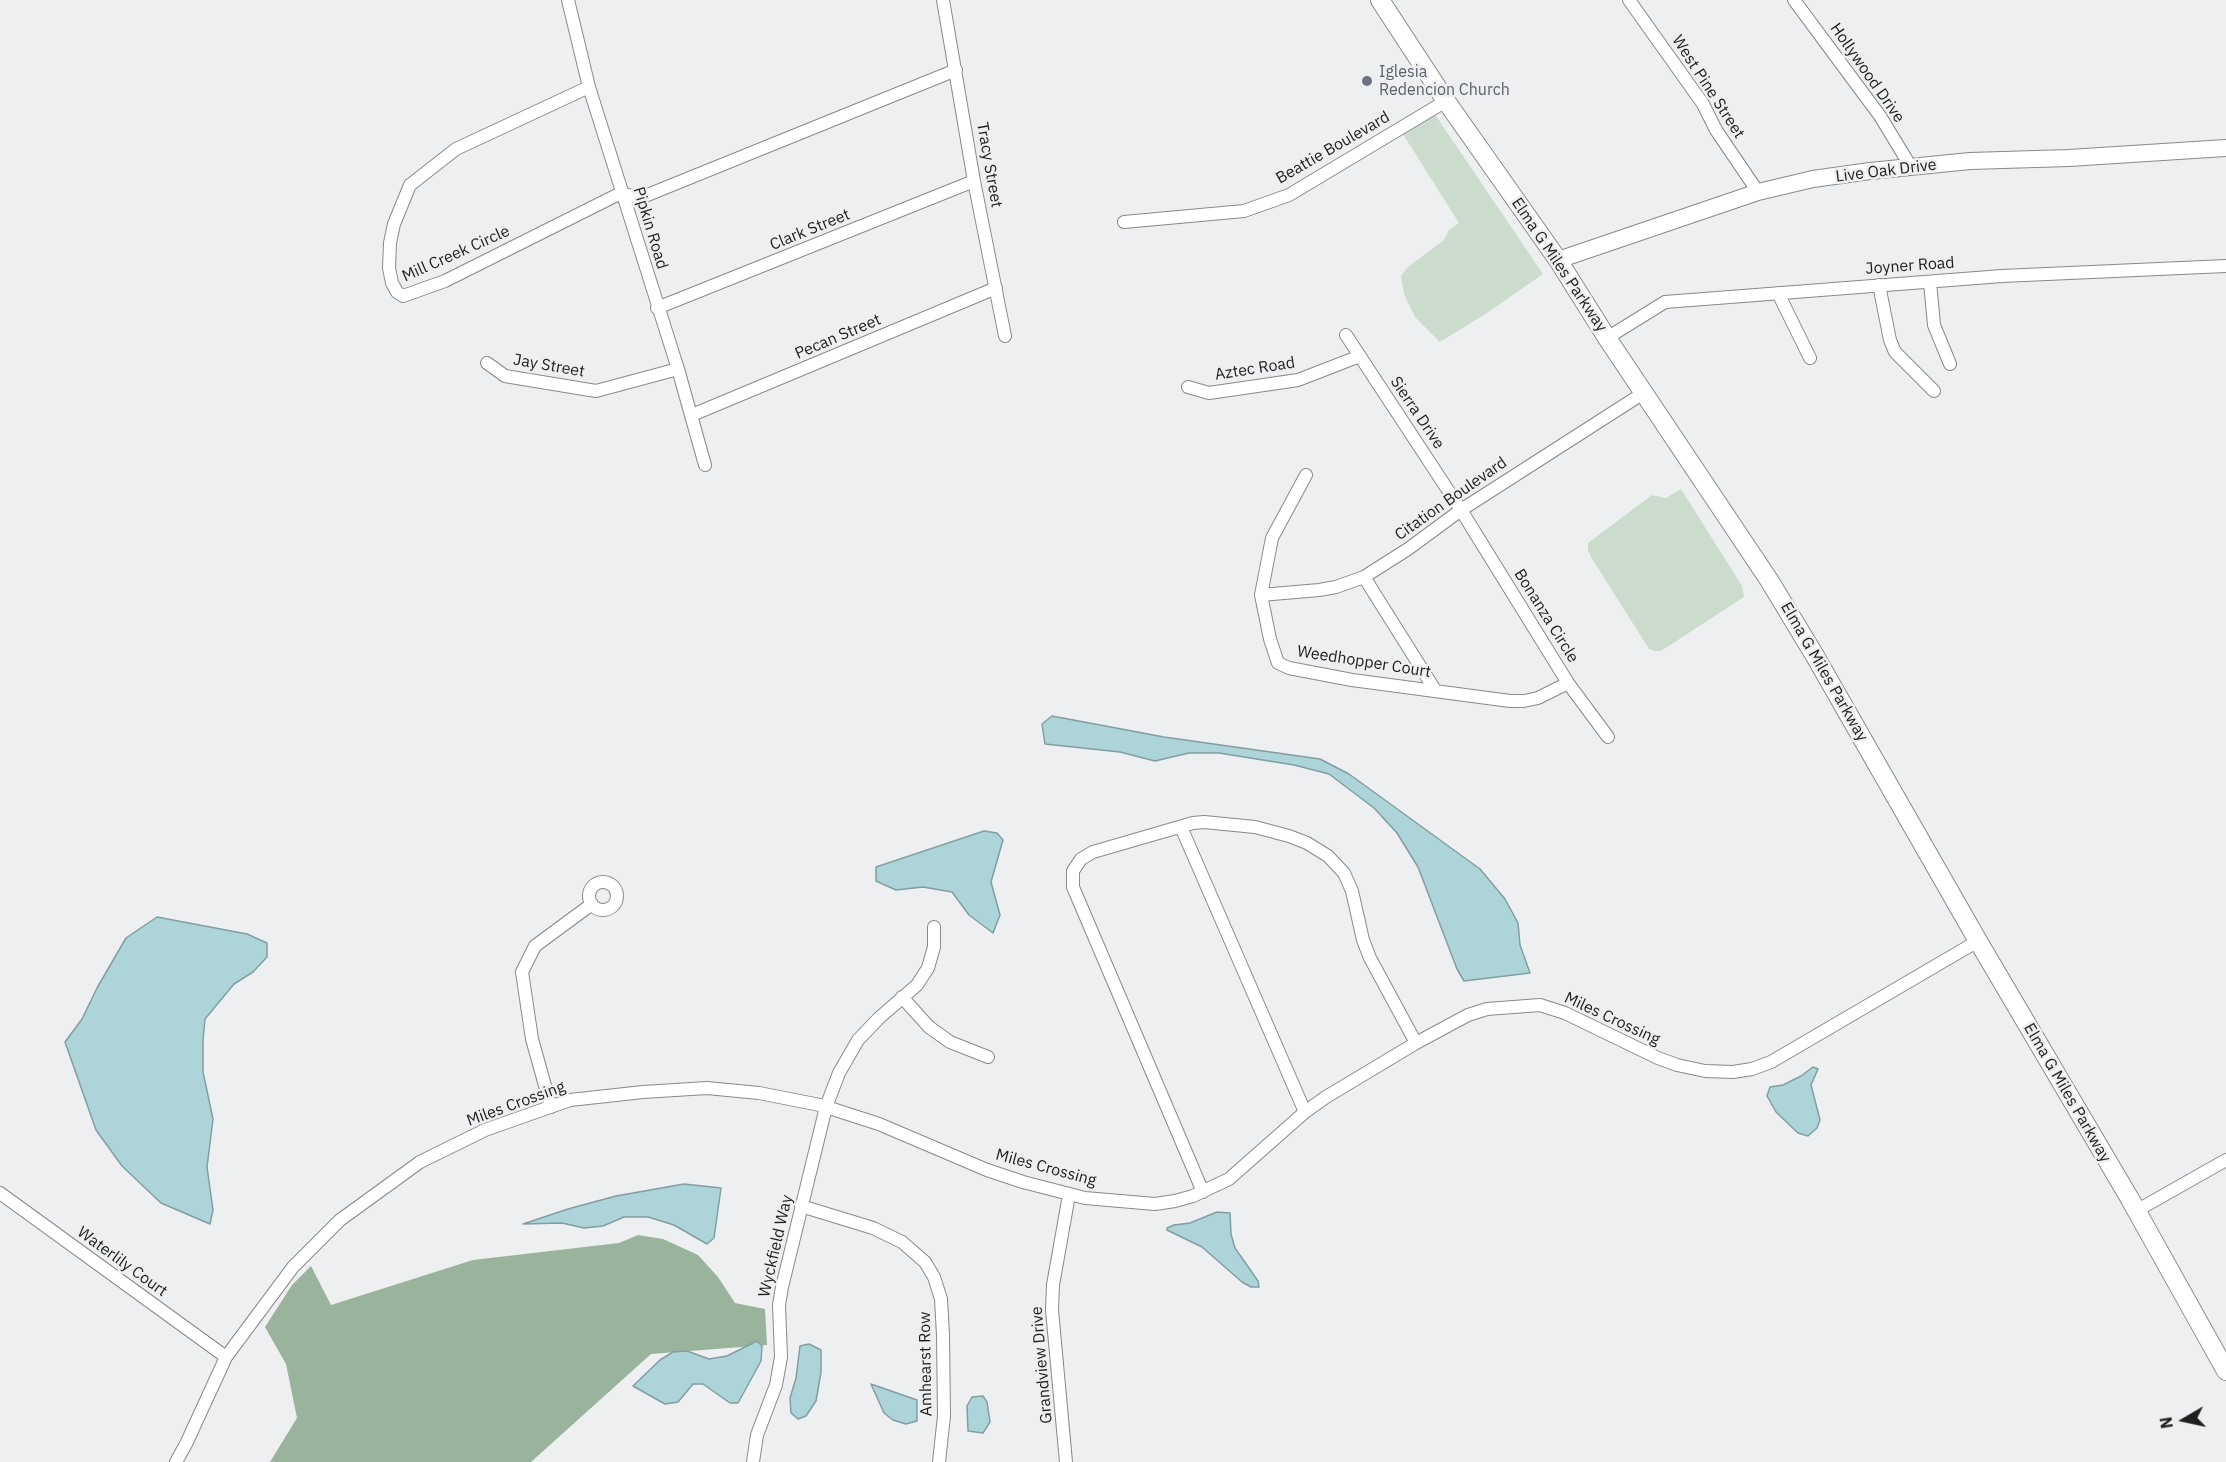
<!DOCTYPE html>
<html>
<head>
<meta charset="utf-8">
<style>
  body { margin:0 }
  #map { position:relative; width:2226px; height:1462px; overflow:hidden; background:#eeeff1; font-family:"IBM Plex Sans",sans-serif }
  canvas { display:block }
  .north { position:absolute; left:2154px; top:1390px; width:60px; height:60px; -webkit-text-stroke:4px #eeeff1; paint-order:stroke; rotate:261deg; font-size:16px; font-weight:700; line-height:24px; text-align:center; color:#1d1e1e }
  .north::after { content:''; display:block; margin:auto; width:21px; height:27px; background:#1d1e1e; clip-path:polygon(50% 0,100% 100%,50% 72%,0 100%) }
</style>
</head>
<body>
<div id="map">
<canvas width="2226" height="1462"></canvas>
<div class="north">N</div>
</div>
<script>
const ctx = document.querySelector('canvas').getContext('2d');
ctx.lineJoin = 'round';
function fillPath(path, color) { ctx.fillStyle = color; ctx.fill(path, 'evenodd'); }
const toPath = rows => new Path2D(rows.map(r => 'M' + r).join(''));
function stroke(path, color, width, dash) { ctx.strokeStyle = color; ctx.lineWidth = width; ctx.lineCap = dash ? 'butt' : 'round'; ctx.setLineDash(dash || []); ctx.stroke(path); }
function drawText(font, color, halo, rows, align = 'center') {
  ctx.font = font + ' "IBM Plex Sans",sans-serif'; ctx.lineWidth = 5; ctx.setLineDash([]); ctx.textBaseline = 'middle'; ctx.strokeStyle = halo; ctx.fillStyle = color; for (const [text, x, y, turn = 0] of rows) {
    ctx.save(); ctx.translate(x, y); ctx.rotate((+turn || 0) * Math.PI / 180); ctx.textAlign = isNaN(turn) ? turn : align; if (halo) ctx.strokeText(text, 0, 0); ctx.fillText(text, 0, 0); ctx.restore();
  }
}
const green = toPath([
  [1434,113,1543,274,1487,313,1440,342,1415,317,1404,294,1401,276,1408,267,1444,240,1449,230,1459,223,1401,131],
  [1681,489,1742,586,1744,597,1661,651,1656,651,1649,649,1591,557,1588,550,1588,543,1652,495,1666,498]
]);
const forest = toPath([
  [638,1235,663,1239,698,1255,718,1277,735,1303,765,1309,767,1345,651,1354,531,1462,270,1462,297,1418,286,1364,265,1327,292,1285,311,1266,331,1305,473,1260,619,1243]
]);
const water = toPath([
  [1052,716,1164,737,1320,759,1349,774,1480,869,1505,899,1518,923,1520,945,1530,973,1464,981,1457,969,1418,867,1397,833,1374,808,1329,774,1294,765,1219,753,1189,753,1155,761,1120,752,1045,744,1042,724,1052,716],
  [984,831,997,833,1003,840,991,882,1000,915,993,933,969,915,952,892,923,887,896,890,876,881,876,867,984,831],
  [157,917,247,934,267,943,267,957,253,972,234,984,205,1019,203,1040,203,1072,213,1119,207,1167,213,1210,210,1224,161,1203,122,1166,96,1130,65,1042,82,1019,97,988,126,938,157,917],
  [1813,1067,1818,1069,1811,1085,1820,1120,1817,1128,1808,1136,1798,1133,1776,1112,1767,1096,1770,1087,1783,1085,1801,1076,1813,1067],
  [684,1184,721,1188,714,1238,707,1244,674,1225,648,1217,624,1217,603,1226,584,1228,562,1223,523,1224,568,1209,616,1196,684,1184],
  [1217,1212,1230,1213,1231,1234,1235,1248,1258,1281,1259,1287,1251,1287,1242,1282,1202,1247,1167,1230,1167,1228,1174,1225,1190,1223,1217,1212],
  [757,1341,762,1346,761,1361,738,1403,730,1403,703,1384,693,1384,678,1402,665,1404,633,1386,660,1360,673,1352,687,1351,709,1359,727,1356,757,1341],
  [809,1344,821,1350,821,1372,816,1401,806,1416,798,1419,791,1413,790,1398,796,1378,800,1346,809,1344],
  [871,1384,917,1400,917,1421,906,1424,893,1420,884,1413,871,1384],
  [983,1396,987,1402,990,1422,983,1433,968,1431,967,1406,972,1397,983,1396]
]);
const street = toPath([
  [568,0,589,87,678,369,705,465],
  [943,0,974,181,1005,336],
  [1629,0,1703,104,1716,130,1758,192],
  [1794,0,1880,116,1911,167],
  [589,87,456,149,410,185,394,224,390,243,389,268,392,283,397,292,403,296,445,281,621,193,640,198,956,70],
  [1124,222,1244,211,1289,195,1446,101],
  [1930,282,1934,325,1950,364],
  [1879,285,1890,340,1895,352,1934,391],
  [1778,293,1810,358],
  [657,308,974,181],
  [1346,335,1461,510,1568,683,1608,737],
  [1607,338,1665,302,2002,276,2226,266],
  [487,363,505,376,596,391,678,369],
  [1188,387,1209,393,1298,380,1360,356],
  [692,415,996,288],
  [1306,475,1272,538,1261,595,1270,639,1278,663,1289,668,1352,680,1510,701,1524,701,1538,698,1568,683],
  [1364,577,1435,690],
  [1261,595,1319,590,1336,587,1364,577,1408,549,1461,510,1645,392],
  [1181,827,1305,1112],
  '589 896a14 14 0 1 1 28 0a14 14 0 1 1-28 0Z',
  [902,997,929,1027,950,1042,988,1057],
  [551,1107,532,1039,522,972,535,946,592,904],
  [1203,1192,1073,887,1073,871,1081,859,1093,852,1193,823,1204,822,1255,827,1289,836,1307,843,1328,856,1344,873,1352,891,1363,940,1370,958,1416,1043],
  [0,1193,226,1357],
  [801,1206,873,1228,902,1242,925,1262,934,1277,941,1299,943,1335,944,1416,939,1462],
  [2136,1211,2226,1160],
  [176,1462,186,1444,226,1357,293,1267,340,1220,420,1162,485,1130,570,1100,643,1092,707,1088,759,1093,820,1105,879,1124,987,1170,1023,1182,1085,1198,1155,1204,1175,1201,1193,1196,1229,1179,1305,1112,1326,1097,1416,1043,1468,1015,1487,1009,1540,1005,1565,1013,1658,1058,1677,1065,1705,1071,1733,1072,1752,1069,1771,1062,1978,941],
  [753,1462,757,1435,776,1385,781,1357,779,1305,782,1287,826,1107,839,1073,858,1040,879,1018,917,985,928,968,934,947,934,927],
  [1066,1462,1052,1310,1053,1285,1069,1195]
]);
const secondary = toPath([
  [1558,260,1758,192,1813,179,1870,171,1970,161,2069,158,2226,148]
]);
const primary = toPath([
  [1380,0,1446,101,1558,260,1607,338,1769,580,1815,656,1978,941,2130,1199,2226,1371]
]);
const markers = [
  [1367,81,6,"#6b7280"]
];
const worshipNames = [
  ["Iglesia",1379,72],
  ["Redencion Church",1379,90]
];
const streetNames = [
  ["Hollywood Drive",1867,73,55],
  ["West Pine Street",1708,87,57],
  ["Beattie Boulevard",1333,148,-30],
  ["Tracy Street",989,165,80],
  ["Live Oak Drive",1886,171,-7],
  ["Pipkin Road",650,228,73],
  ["Clark Street",810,230,-22],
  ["Mill Creek Circle",456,254,-24],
  ["Elma G Miles Parkway",1559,265,56],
  ["Joyner Road",1910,266,-4],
  ["Pecan Street",838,337,-23],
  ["Jay Street",549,366,10],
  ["Aztec Road",1255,369,-9],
  ["Sierra Drive",1417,413,56],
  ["Citation Boulevard",1451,499,-35],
  ["Bonanza Circle",1546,616,58],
  ["Weedhopper Court",1364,662,9],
  ["Elma G Miles Parkway",1824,672,60],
  ["Miles Crossing",1612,1019,25],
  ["Elma G Miles Parkway",2067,1093,60],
  ["Miles Crossing",516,1104,-20],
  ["Miles Crossing",1046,1168,15],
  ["Wyckfield Way",776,1246,-77],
  ["Waterlily Court",122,1262,36],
  ["Amhearst Row",926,1364,-91],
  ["Grandview Drive",1042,1365,-95]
];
fillPath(green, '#cbdccd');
fillPath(forest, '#99b39c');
fillPath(water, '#add5d9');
stroke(water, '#829ea1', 1.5);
stroke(street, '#88898b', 14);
stroke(secondary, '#88898b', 18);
stroke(primary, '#88898b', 20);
stroke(street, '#fff', 12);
stroke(secondary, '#fff', 16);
stroke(primary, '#fff', 18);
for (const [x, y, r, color] of markers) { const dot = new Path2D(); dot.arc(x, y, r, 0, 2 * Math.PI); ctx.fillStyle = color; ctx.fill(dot); stroke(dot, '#eeeff1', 2); }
drawText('16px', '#5b616d', '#eeeff1', worshipNames, 'left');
drawText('16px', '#1d1e1e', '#eeeff1', streetNames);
</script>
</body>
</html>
